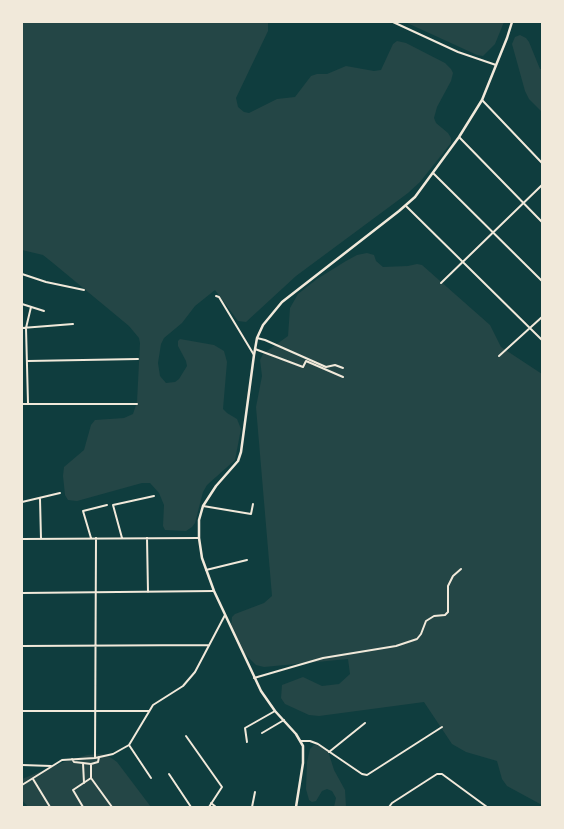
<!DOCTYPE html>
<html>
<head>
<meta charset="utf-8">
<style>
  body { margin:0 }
  #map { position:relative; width:564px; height:829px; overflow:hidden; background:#0f3d3e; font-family:Overpass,sans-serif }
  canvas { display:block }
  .frame { position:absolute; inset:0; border:23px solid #f1e9da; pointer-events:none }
</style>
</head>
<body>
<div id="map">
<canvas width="564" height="829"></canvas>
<div class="frame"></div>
</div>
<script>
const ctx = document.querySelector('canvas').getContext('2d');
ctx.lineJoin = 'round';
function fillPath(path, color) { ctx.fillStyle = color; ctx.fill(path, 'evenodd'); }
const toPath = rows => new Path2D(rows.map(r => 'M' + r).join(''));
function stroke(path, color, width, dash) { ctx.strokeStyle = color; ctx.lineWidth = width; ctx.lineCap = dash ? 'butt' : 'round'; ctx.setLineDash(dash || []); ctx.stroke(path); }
const green = toPath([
  [22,22,268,22,268,31,236,98,238,107,244,112,249,113,277,99,295,97,311,76,317,74,327,74,346,66,374,71,381,70,393,44,397,41,406,43,445,63,451,69,453,73,451,81,437,107,434,118,436,123,448,133,451,138,451,143,420,182,408,193,296,276,246,322,238,321,215,290,195,306,182,323,164,338,161,344,158,363,160,376,166,383,175,382,179,379,187,366,186,361,178,346,178,341,180,339,214,345,224,351,227,362,223,409,227,413,237,419,241,429,235,460,207,485,203,492,195,523,192,527,186,531,165,530,163,526,164,505,159,493,150,483,142,483,77,501,68,500,65,495,63,476,64,467,84,450,91,425,95,420,124,418,133,414,137,402,140,343,139,338,129,326,53,263,43,255,22,250],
  [405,22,504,22,495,44,483,56,477,55],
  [520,35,526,38,529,42,540,69,542,69,542,112,529,99,525,91,512,44,515,37],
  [367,253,374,255,376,261,383,267,408,266,417,264,422,265,490,325,501,347,542,374,542,805,507,786,502,779,497,761,466,752,452,744,424,702,319,716,309,715,285,704,281,698,282,685,303,677,322,686,339,684,350,674,348,659,264,667,256,665,242,651,231,628,232,617,235,614,264,603,272,596,256,407,262,376,260,360,263,354,288,336,290,308,298,294,317,279,346,261,357,255],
  [314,745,318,745,326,749,329,754,334,770,345,790,346,807,334,807,336,798,332,791,327,789,322,791,316,801,312,802,309,800,306,789,307,762,310,749],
  [100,754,107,755,117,762,151,807,28,807,22,800,22,779,64,762,87,755]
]);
const minor = toPath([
  [393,22,458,52,496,65],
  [482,100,542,163],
  [459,137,542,222],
  [433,173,542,281],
  [406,206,542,340],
  [22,274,46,282,84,290],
  [441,283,542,185],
  [216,296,219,297,254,355],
  [22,304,44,311],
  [22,328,73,324],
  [257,338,265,340,326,367,335,365,343,368],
  [255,349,303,367,306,361,343,377],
  [499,356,542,317],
  [28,361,138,359],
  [28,403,26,328,31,307],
  [22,404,137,404],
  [40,499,41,539],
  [22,502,60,493],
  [203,506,251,514,253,504],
  [91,538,83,511,107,505],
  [122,538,113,505,154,496],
  [147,538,148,592],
  [22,539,199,538],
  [206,570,247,560],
  [22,593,214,591],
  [22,646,209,645],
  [254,678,323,658,396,646,417,639,421,634,426,621,434,616,445,615,448,612,448,586,453,576,461,569],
  [22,711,149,711],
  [262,733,284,720],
  [186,736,222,787,209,807],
  [301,741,310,741,318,744,362,774,367,775,442,727],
  [247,742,245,728,275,711],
  [129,745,151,778],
  [329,752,365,723],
  [95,758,96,538],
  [72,759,74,762,83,763,84,783],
  [83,763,91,764],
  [22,765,51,766],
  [169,774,191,807],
  [91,778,91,764,98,762,99,757],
  [33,779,50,807],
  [22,785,62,760,95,758,113,754,129,745,153,705,183,686,195,672,225,615],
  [211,803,216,807],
  [83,807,73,790,91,778,112,807],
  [252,807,255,792],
  [389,807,392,803,437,774,442,774,487,807]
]);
const tertiary = toPath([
  [296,807,303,763,303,746,296,734,275,711,261,691,214,591,202,558,199,538,199,520,203,506,216,486,238,461,241,452,254,355,257,338,263,325,282,302,399,211,415,197,459,137,482,100,507,38,512,22]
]);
fillPath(green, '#244646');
stroke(minor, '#f1e9da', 2);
stroke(tertiary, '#f1e9da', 2.5);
</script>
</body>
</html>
